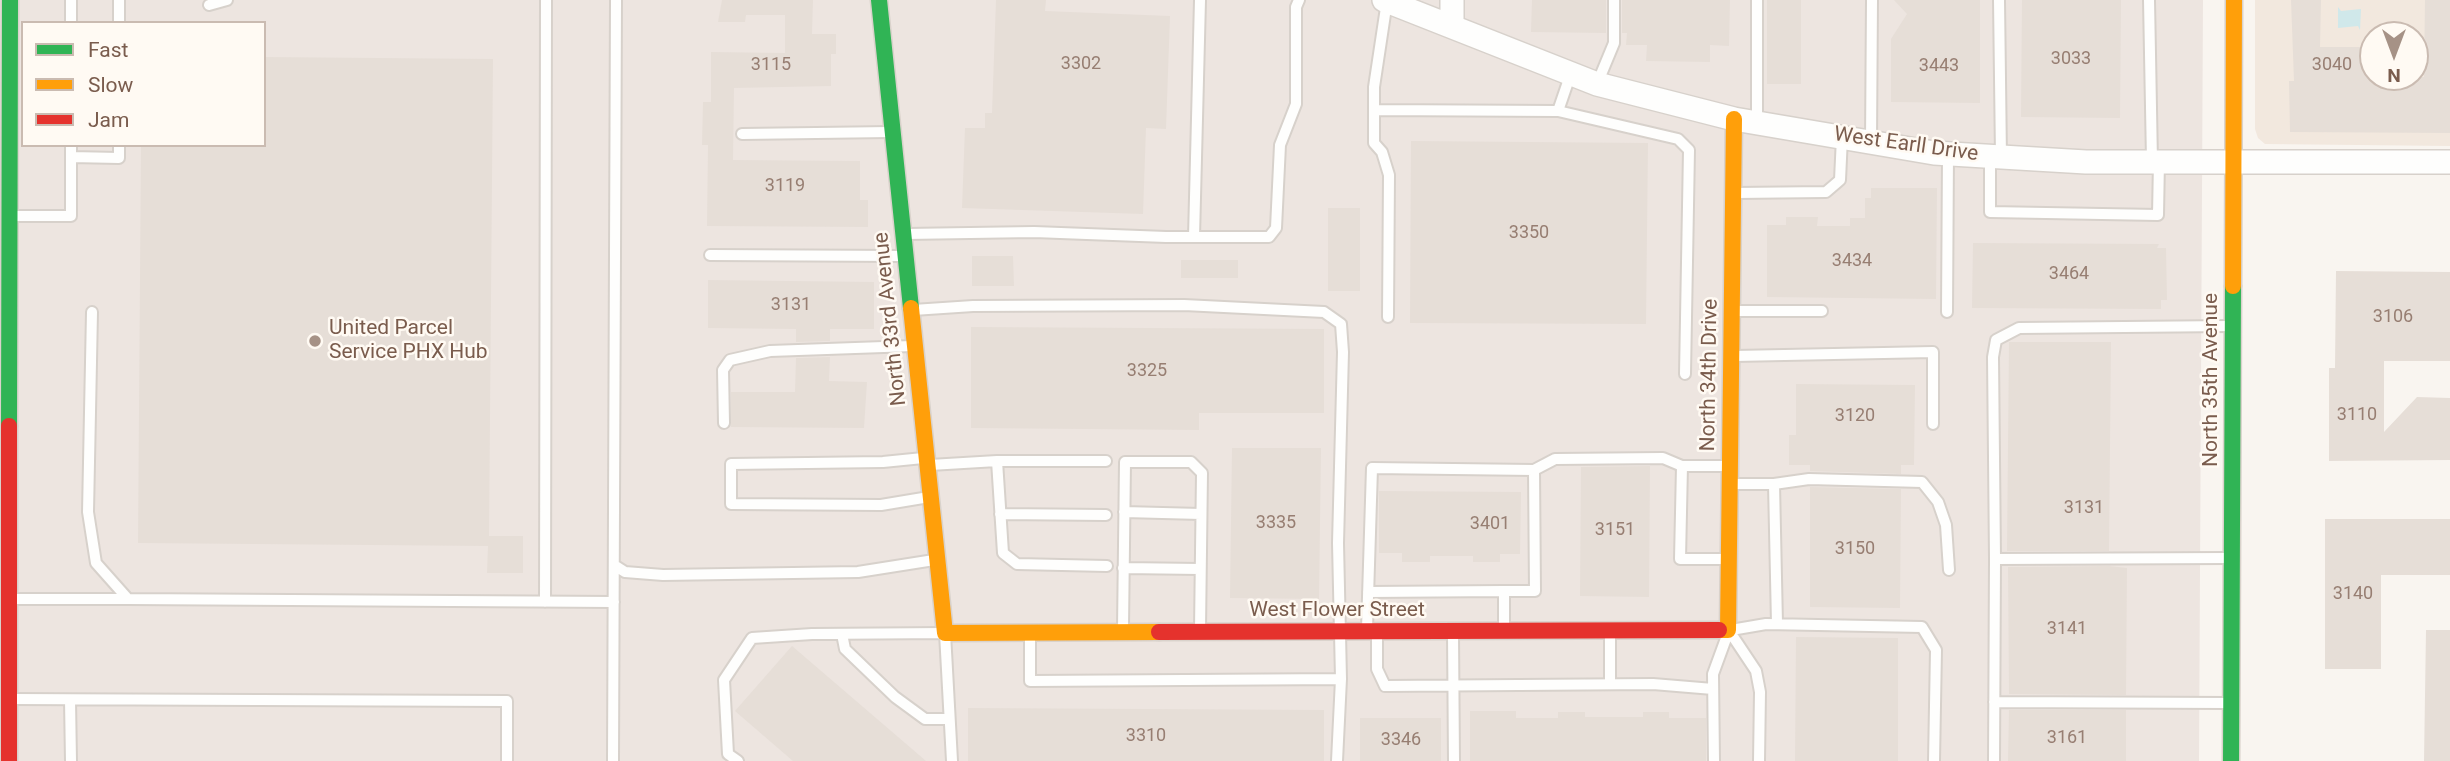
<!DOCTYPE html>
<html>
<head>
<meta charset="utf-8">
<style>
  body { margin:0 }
  #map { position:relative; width:2450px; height:761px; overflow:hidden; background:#f9f5f0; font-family:Roboto,sans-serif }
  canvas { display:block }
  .legend { position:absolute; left:21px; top:21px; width:245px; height:126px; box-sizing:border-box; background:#fffaf3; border:2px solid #cabbb1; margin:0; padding:9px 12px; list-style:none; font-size:21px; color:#7a5c4d }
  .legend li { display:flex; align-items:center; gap:14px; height:35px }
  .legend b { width:35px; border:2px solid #cabbb1 }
  .north { position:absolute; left:2359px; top:21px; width:70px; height:70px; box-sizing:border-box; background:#fffaf3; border:2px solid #cabbb1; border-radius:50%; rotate:180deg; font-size:19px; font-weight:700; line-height:28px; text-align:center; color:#7a5c4d }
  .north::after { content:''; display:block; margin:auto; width:24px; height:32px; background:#a69286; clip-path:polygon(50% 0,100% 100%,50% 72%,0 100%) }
</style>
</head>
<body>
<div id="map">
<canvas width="2450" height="761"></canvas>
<ul class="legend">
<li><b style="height:9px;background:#30b455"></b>Fast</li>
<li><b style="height:9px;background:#ff9f0a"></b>Slow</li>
<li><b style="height:9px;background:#e5322d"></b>Jam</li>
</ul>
<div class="north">N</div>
</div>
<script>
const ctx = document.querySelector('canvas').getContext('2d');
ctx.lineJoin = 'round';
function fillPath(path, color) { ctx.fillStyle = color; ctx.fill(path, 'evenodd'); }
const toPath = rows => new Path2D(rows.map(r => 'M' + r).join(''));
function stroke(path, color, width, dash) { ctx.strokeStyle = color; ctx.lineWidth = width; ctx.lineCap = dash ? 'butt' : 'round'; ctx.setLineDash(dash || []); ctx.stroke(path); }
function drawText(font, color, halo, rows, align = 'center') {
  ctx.font = font + ' Roboto,sans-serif'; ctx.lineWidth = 5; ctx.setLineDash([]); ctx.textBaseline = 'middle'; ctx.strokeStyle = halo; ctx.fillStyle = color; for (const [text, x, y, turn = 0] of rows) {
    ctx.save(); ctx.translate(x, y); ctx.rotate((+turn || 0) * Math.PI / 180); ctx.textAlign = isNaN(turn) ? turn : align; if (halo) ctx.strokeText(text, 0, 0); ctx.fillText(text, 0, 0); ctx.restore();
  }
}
const residential = toPath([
  [2255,0,2450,0,2450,146,2265,144,2258,138,2255,129],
  [2373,35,2415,35,2415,77,2373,77]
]);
const industrial = toPath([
  [0,0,2203,0,2199,761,0,761],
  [23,23,264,23,264,145,23,145]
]);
const water = toPath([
  [2338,7,2341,11,2361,9,2360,30,2358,26,2338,28]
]);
const building = toPath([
  [722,0,813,0,812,34,836,34,836,54,831,54,831,86,734,88,733,160,860,161,860,200,868,200,868,227,707,226,708,145,702,145,703,102,711,102,711,52,785,53,785,15,746,15,745,22,718,22],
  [996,0,1046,0,1045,11,1170,16,1166,129,1146,128,1143,214,962,208,965,128,985,128,985,113,992,113],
  [1532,0,1606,0,1606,33,1531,32],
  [1622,0,1730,0,1729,46,1710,45,1710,62,1646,61,1647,45,1626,45,1627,33,1622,33],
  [1767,0,1801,0,1801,84,1767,84],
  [1894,0,1980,0,1980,103,1891,102,1891,39,1907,14],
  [2022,0,2121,0,2120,118,2021,117],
  [2291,0,2321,0,2320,47,2373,47,2373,77,2424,77,2425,0,2450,0,2450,133,2290,132,2289,81,2294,81],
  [264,57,493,59,489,536,523,536,523,573,487,573,488,546,138,543,141,145,264,145],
  [1411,141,1648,143,1646,324,1410,323],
  [1871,188,1937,188,1936,299,1767,297,1767,225,1786,225,1786,217,1818,217,1817,226,1850,226,1850,218,1865,218,1865,198,1871,198],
  [1328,208,1360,208,1360,291,1328,291],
  [1973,243,2159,244,2157,248,2166,248,2167,300,2161,300,2161,309,1972,308],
  [972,256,1013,256,1014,286,972,286],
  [1181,260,1238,260,1238,278,1181,278],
  [2336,271,2450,272,2450,361,2384,361,2384,432,2417,397,2450,398,2450,460,2329,461,2329,368,2335,368],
  [708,280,874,282,874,329,830,329,830,341,796,342,796,329,708,328],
  [971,327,1324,329,1324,413,1199,413,1199,430,971,428],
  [2009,342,2111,342,2109,551,2007,551],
  [830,357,829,381,867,382,864,428,731,427,731,392,795,392,796,358],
  [1796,384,1915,385,1914,465,1901,465,1901,474,1810,471,1810,465,1789,465,1789,435,1796,435],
  [1232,448,1321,448,1319,599,1230,598],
  [1650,466,1649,597,1580,596,1581,467],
  [1810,487,1901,489,1900,608,1810,607],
  [1379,491,1521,492,1520,554,1500,554,1500,562,1473,562,1473,556,1430,556,1430,562,1402,562,1402,553,1379,553],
  [2325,519,2450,519,2450,575,2381,575,2381,669,2325,669],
  [2109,566,2127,568,2126,695,2009,694,2008,567],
  [2426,630,2450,630,2450,761,2424,761],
  [1796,637,1898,638,1898,761,1795,761],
  [792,646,926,761,793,761,735,711],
  [968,708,1324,710,1324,761,968,761],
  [2009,710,2126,710,2126,761,2008,761],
  [1470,711,1516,711,1516,718,1558,718,1558,712,1585,712,1585,717,1643,717,1643,712,1669,712,1669,718,1706,718,1706,761,1470,761],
  [1360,718,1441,718,1441,761,1360,761]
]);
const lane = toPath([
  [1757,0,1757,123],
  [1999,0,2001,157],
  [2149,0,2152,161],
  [1387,1,1374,87,1374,143,1382,152,1389,175,1388,317],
  [209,5,227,0],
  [71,23,71,0],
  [119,23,119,0],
  [1597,84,1614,43,1614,0],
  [1374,110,1558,111,1571,73],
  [1558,111,1678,139,1689,150,1685,374],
  [742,134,890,132],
  [1871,142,1872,0],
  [1990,156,1990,212,2158,215,2159,161],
  [71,157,119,158,119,145],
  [1736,193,1826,192,1840,180,1842,137],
  [13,216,71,216,71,145],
  [906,234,1034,232,1166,237,1269,237,1276,228,1280,145,1296,104,1296,7,1299,0],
  [1194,237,1200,0],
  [710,255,902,256],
  [913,310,973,306,1184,305,1324,312,1341,324,1343,352,1338,543,1341,679],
  [1734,311,1822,311],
  [92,312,88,512,96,563,128,599,614,602],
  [1947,312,1948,154],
  [1735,356,1933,352,1933,424],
  [724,423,723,370,730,360,770,351,912,346],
  [923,458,883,462,731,464,731,504,881,505,929,497],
  [997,461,1106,461],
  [930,465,997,461,1003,553,1017,564,1107,566],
  [1534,470,1555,459,1663,458,1682,466],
  [1731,484,1774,484,1777,624],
  [1774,484,1809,479,1922,482,1938,502,1946,525,1949,570],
  [1124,512,1201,514],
  [1000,514,1106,515],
  [1726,559,1680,559,1682,466,1726,466],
  [1995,559,1993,357,1996,340,2019,328,2230,326],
  [614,565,625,572,663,575,858,572,934,560],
  [1123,568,1200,569],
  [1368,592,1504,591],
  [12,599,128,599],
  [545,602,546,0],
  [1123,628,1125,462,1191,462,1202,473,1200,629],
  [1367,629,1372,468,1534,470,1535,591,1504,591,1504,627],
  [1731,630,1766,624,1922,627,1936,650,1934,761],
  [1730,632,1756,671,1760,692,1759,761],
  [842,634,845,649,895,697,925,719,948,719],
  [1377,634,1377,669,1385,686,1653,684,1713,689],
  [1453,634,1454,761],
  [1610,634,1610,684],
  [1030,636,1030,681,1341,679,1337,761],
  [10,699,507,701,507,761],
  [70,700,71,761],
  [1994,702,2228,703],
  [613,761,616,0],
  [738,761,728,754,724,680,752,638,812,634,945,633,952,761],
  [1714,761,1713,674,1728,633],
  [1994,761,1995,559,2229,558]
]);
const street = toPath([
  [1384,0,1597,84,1734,119,1934,153,2086,162,2450,162],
  [1452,25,1452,0]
]);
const fast = toPath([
  [879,0,911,308],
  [9,426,10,0],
  [2231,761,2233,286]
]);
const slow = toPath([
  [2233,286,2234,0],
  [911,308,945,633,1159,632],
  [1719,630,1728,630,1734,119]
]);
const jam = toPath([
  [1159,632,1719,630],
  [9,761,9,426]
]);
const markers = [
  [315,341,7,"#a69286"]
];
const numberNames = [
  ["3033",2071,59],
  ["3302",1081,64],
  ["3115",771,65],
  ["3040",2332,65],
  ["3443",1939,66],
  ["3119",785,186],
  ["3350",1529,233],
  ["3434",1852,261],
  ["3464",2069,274],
  ["3131",791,305],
  ["3106",2393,317],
  ["3325",1147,371],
  ["3110",2357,415],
  ["3120",1855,416],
  ["3131",2084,508],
  ["3335",1276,523],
  ["3401",1490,524],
  ["3151",1615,530],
  ["3150",1855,549],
  ["3140",2353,594],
  ["3141",2067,629],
  ["3310",1146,736],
  ["3161",2067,738],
  ["3346",1401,740]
];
const streetNames = [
  ["West Earll Drive",1906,145,8],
  ["North 33rd Avenue",891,319,-96],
  ["North 34th Drive",1710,375,-89],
  ["North 35th Avenue",2212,380,-90],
  ["West Flower Street",1337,611]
];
const poiNames = [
  ["United Parcel",329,329],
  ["Service PHX Hub",329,353]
];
fillPath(residential, '#f2e8de');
fillPath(industrial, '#ede5e0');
fillPath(water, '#d0e8ea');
fillPath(building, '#e6ded7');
stroke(lane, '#d7d1cb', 14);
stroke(street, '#d7d1cb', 26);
stroke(fast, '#d9d2cb', 19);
stroke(slow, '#d9d2cb', 19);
stroke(jam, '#d9d2cb', 19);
stroke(lane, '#fefefd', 10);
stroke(street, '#fefefd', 23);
stroke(fast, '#30b455', 16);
stroke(slow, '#ff9f0a', 16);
stroke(jam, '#e5322d', 16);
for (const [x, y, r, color] of markers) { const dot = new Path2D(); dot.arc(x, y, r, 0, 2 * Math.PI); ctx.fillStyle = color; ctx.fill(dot); stroke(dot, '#fffaf3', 2.5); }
drawText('18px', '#977e72', null, numberNames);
drawText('21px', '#7a5c4d', '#fffaf3', streetNames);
drawText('21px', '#7a5c4d', '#fffaf3', poiNames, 'left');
</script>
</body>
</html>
